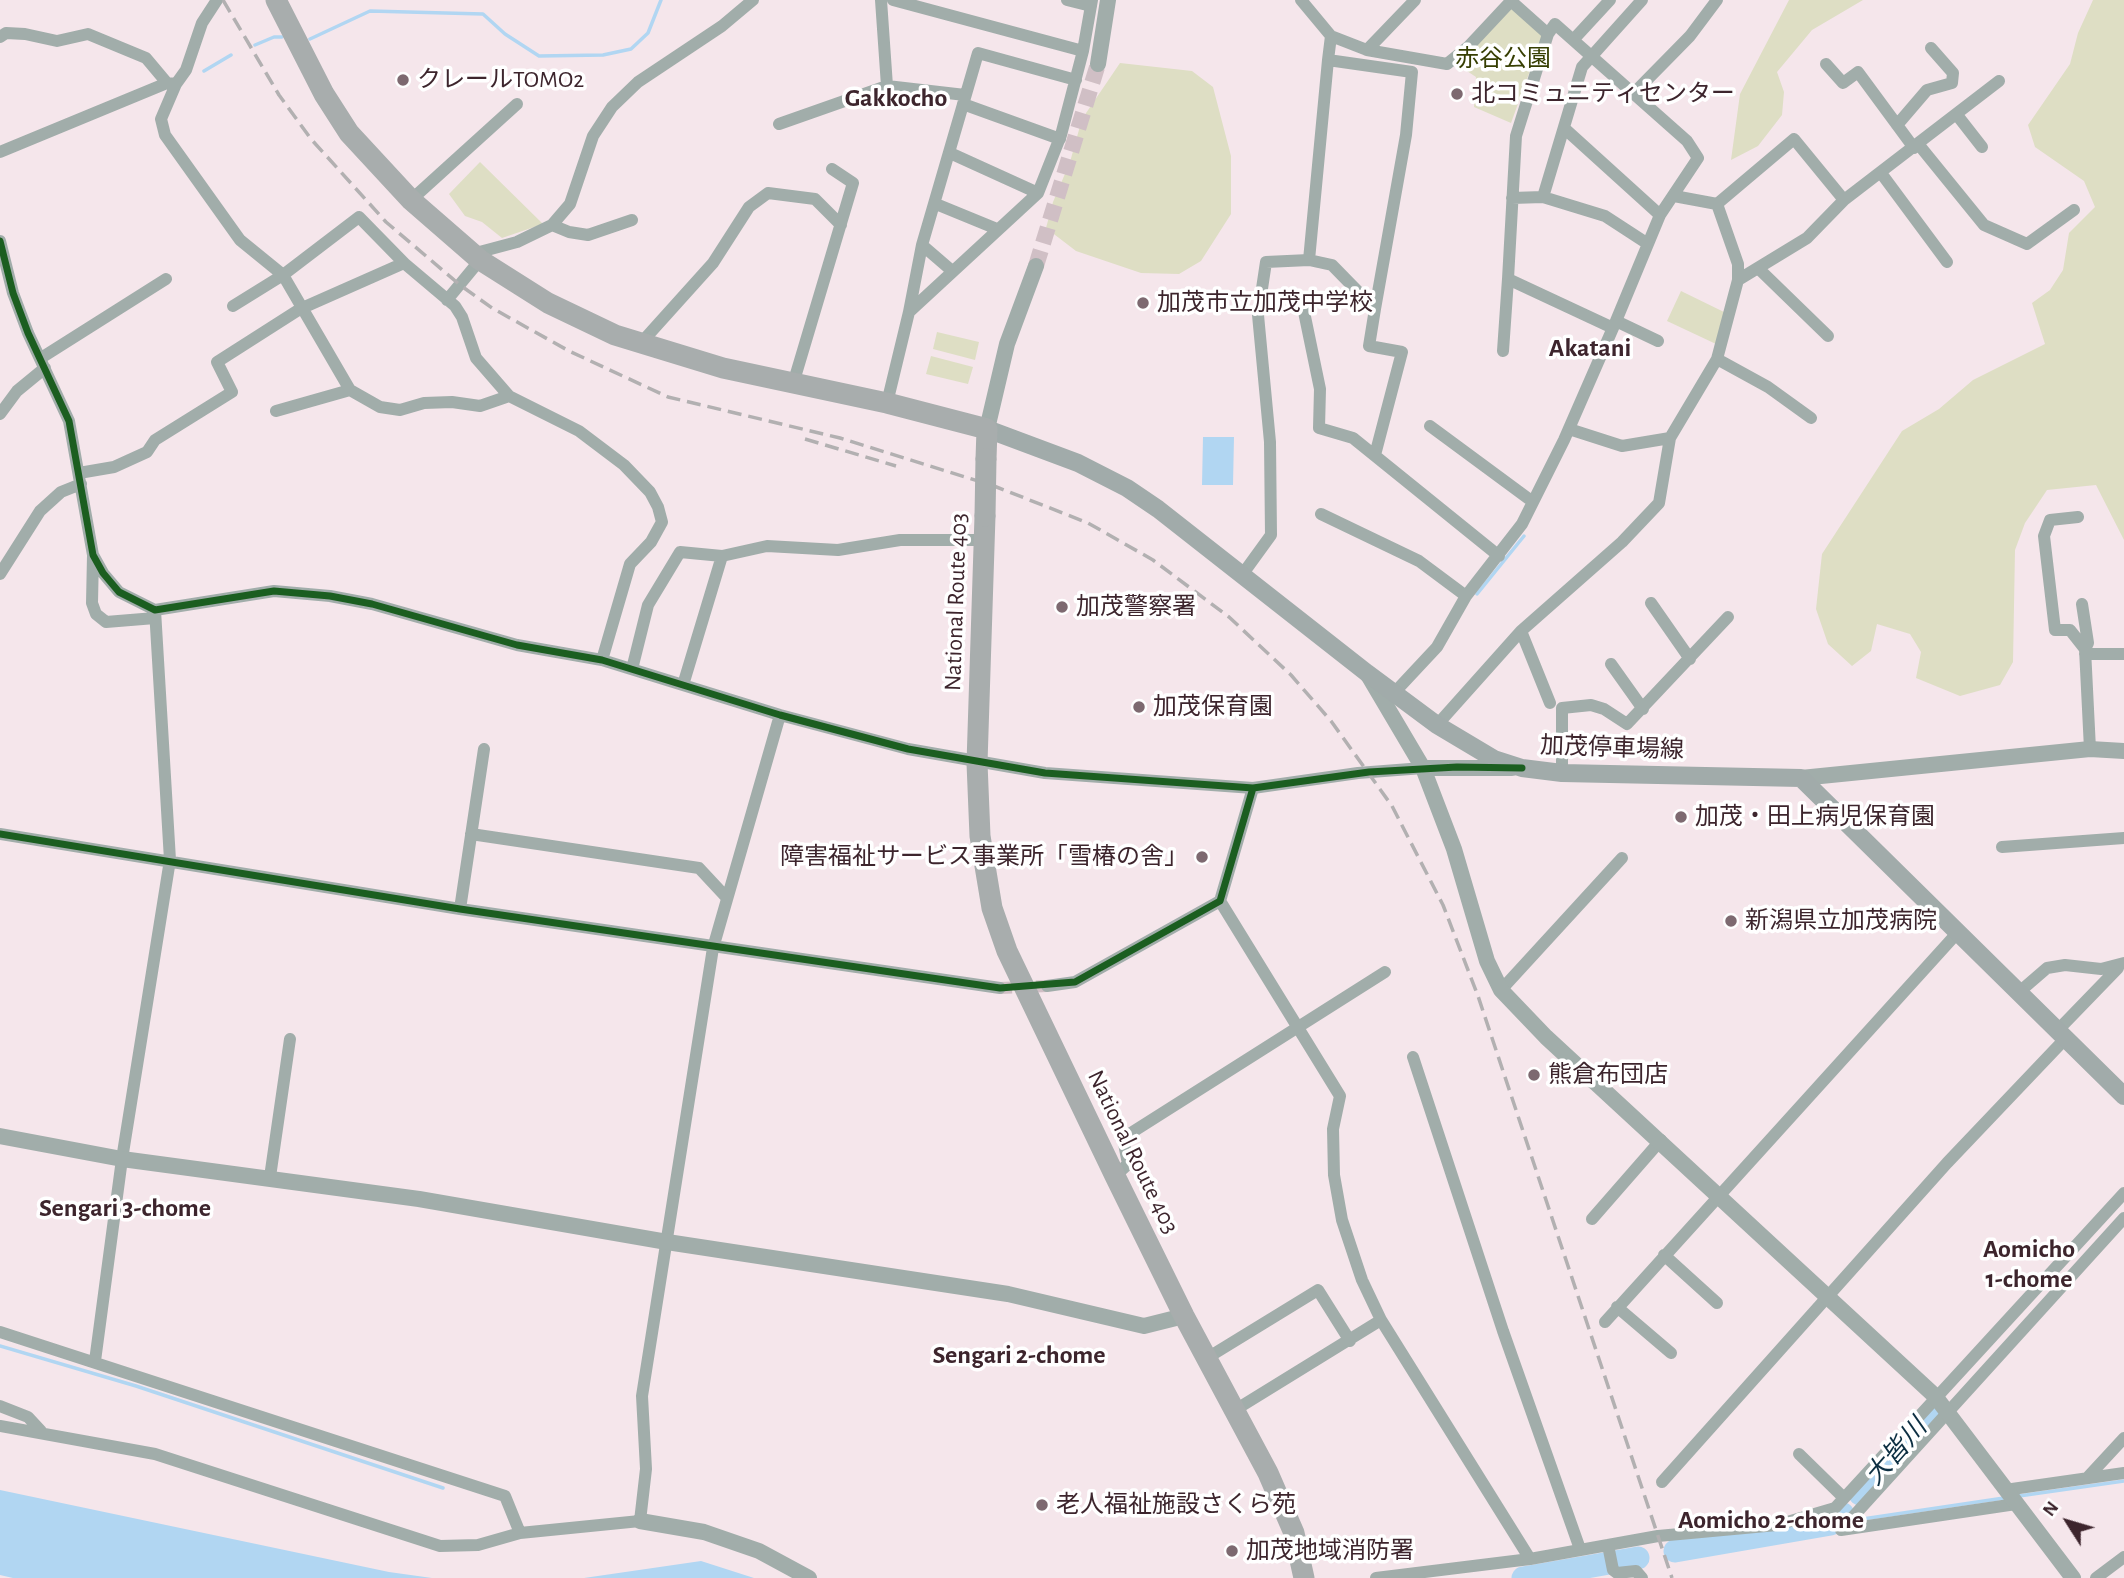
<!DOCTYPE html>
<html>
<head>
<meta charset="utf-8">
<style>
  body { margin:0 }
  #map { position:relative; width:2124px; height:1578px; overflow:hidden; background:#f5e6eb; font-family:"Alegreya Sans",sans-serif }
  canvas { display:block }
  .north { position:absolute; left:2033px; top:1487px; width:70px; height:70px; -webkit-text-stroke:5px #fff; paint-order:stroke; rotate:307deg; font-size:19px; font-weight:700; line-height:28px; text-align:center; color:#3d252d }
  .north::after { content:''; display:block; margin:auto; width:24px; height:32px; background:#3d252d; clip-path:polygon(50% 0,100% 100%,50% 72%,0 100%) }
</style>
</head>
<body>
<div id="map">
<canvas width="2124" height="1578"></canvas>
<div class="north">N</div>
</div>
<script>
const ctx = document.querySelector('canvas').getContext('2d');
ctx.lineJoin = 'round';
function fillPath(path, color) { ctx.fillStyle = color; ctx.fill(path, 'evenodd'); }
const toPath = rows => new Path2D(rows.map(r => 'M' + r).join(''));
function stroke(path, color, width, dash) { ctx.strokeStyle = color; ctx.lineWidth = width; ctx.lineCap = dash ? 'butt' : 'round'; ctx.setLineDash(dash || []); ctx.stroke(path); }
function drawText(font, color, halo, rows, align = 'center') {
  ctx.font = font + ' "Alegreya Sans","Noto Sans JP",sans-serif'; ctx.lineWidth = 7; ctx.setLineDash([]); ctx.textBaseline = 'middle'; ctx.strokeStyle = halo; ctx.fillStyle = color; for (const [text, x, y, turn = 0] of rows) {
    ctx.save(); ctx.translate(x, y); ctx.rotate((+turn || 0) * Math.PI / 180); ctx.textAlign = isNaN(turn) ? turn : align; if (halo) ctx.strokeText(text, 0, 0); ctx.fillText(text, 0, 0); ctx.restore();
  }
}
const green = toPath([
  [1789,0,1863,0,1812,30,1777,72,1784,92,1782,115,1758,146,1731,160,1740,94],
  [2093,0,2124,0,2124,540,2096,485,2047,490,2025,523,2015,550,2013,662,2000,685,1960,696,1916,678,1921,652,1910,634,1877,624,1871,651,1852,666,1828,644,1816,609,1822,554,1902,431,1939,409,1973,380,2045,344,2032,303,2050,290,2063,270,2069,233,2095,207,2084,181,2035,147,2028,125,2070,64,2078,33],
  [1511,6,1543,35,1511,123,1474,107,1476,77,1458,65],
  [1120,63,1192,71,1213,87,1231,156,1231,214,1201,261,1179,274,1141,273,1076,251,1046,228,1053,202,1070,162,1082,119],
  [480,162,543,224,502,238,482,222,465,216,449,194],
  [1681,291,1724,312,1716,344,1667,321],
  [937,332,979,342,975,360,933,349],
  [931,356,973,367,968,384,926,374]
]);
const water = toPath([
  [1203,437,1234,437,1233,485,1202,485],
  [0,1490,389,1572,432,1578,13,1578,0,1575],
  [701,1561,754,1578,584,1578]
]);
const stream = toPath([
  [310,39,370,11,483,14,505,34,539,56,603,55,631,49,648,33,661,0],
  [255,45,274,37,282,37],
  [204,71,231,55],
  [1477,594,1524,536],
  [0,1346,136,1386,443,1488],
  [2019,1496,2124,1481],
  [1856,1520,2004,1498],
  [1831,1524,1841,1522]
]);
const river = toPath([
  [1860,1494,1932,1411],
  [1675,1551,1831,1524,1843,1514],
  [1523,1578,1638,1558]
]);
const minorTunnel = toPath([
  [1000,988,1047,986]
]);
const tertiaryTunnel = toPath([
  [1036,266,1098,64]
]);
const minor = toPath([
  [217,0,202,23,186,70,176,84,161,119,165,135,240,240,283,275,350,390,380,407,400,410,424,403,452,402,480,406,509,396],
  [881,0,887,86],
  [893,0,1083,51],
  [1067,0,1091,6],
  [1301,0,1331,36,1367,50,1415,0],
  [1511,1,1548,34],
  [0,37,6,33,25,34,57,41,88,34,146,58,167,83],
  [1574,39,1610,0],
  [1367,50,1447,64,1468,47,1512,0],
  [1328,60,1412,72,1406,135,1375,309,1332,265,1309,260,1328,60,1331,36],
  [1826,64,1843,83,1858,72,1914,148],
  [1634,93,1690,36,1717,0],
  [963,104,1060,139],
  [1957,115,1982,147],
  [779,124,887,86,965,95],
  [1897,125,1927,90,1952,83,1953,73,1931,48],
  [1564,128,1660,215],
  [1919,145,1984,225,2027,244,2074,210],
  [0,152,167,83,176,84],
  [950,153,1038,193],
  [1881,173,1947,262],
  [1543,197,1582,67,1642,0],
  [1512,198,1543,197,1605,216,1648,244],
  [411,200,517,104],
  [936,204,997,229],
  [1717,204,1794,139,1844,200],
  [552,225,569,232,588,235,632,220],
  [0,241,13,293,28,333,69,421,93,555,103,573,119,592,155,610,274,591,330,596,372,604,517,645,602,660,780,715,908,749,1045,773,1253,788,1358,773,1423,768],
  [922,245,951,270],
  [472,254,517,242,552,225,570,204,593,136,612,107,638,82,722,26,753,0],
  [1759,269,1828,336],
  [1738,280,1807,238,1844,200,1999,81],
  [447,300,480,260],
  [233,306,283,275,359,217,404,263],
  [1303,307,1320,389,1319,428,1353,438,1499,556],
  [909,312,922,245,978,53,1076,80],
  [1616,321,1658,341],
  [641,343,713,263,749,207,768,193,815,199,841,225],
  [1503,351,1508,279],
  [41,358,166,279],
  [1717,359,1768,387,1811,418],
  [793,384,853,183,832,169],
  [887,403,909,312,1038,193,1061,135,1083,51,1092,0],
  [276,411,350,390],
  [0,414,17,391,45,368],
  [1430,426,1533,502],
  [1569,429,1622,446,1670,438],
  [1375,455,1402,352,1369,346,1375,309],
  [79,473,114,467,147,452,155,440,232,392,217,362,300,309,404,263,455,306,462,317,476,358,509,396,579,431,624,465,650,492,658,507,662,522,651,542,630,564,602,660],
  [1321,514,1419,561,1466,596],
  [2078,517,2050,520,2044,536,2055,630,2070,630,2085,649,2090,749],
  [93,555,92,603,96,614,106,622,155,618],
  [0,574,40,511,61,492,81,484],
  [1242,575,1271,535,1270,442,1258,315,1266,262,1309,260],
  [1651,603,1690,659],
  [2082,604,2088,643,2085,649],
  [1521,631,1550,703],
  [2085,654,2124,654],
  [1611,664,1643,709],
  [632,669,648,605,680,552,722,556],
  [683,685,722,556,767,546,838,550,900,540,985,540],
  [1394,693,1437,647,1466,596,1522,524,1564,440,1616,321,1660,215,1698,158,1687,141,1555,24,1548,34,1516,136,1508,279,1613,328],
  [1437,725,1521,631,1622,542,1659,503,1670,438,1717,359,1738,280,1738,264,1717,204,1674,196],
  [1562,773,1562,708,1591,705,1604,709,1627,724,1728,617],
  [0,834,460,909,1000,988],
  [471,834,699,868,726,897],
  [2002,847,2124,838],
  [1220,901,1340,1096,1333,1129,1334,1175,1342,1220,1362,1280,1381,1320,1530,1559],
  [460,909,484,749],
  [1047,986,1075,982,1220,901,1253,788],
  [1501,990,1622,858],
  [2018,993,2047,968,2065,965,2101,969,2124,963],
  [2057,1031,2118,968],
  [1413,1057,1503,1331,1580,1549],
  [1115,1176,1128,1164,1123,1138,1385,972],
  [270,1177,290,1039],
  [1592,1219,1661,1140],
  [1664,1255,1717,1303],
  [1617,1307,1671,1353],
  [1605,1322,1959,931],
  [0,1332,505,1496,520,1533],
  [1207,1358,1318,1290,1350,1341],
  [95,1361,122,1159,170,860,155,610],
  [0,1406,28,1417,41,1431],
  [1235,1410,1381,1320],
  [0,1426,155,1454,440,1546,478,1545,520,1533,640,1521,646,1469,642,1396,713,948,780,715],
  [1799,1454,1844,1498],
  [2087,1478,2124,1438],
  [1662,1482,1947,1163,2065,1039],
  [2005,1490,2124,1473],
  [1841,1530,2124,1218],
  [1841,1530,2016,1504],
  [1608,1545,1613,1570,1617,1573,1636,1571,1642,1578],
  [1376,1578,1530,1559,1658,1536,1777,1525,1835,1508,2124,1193],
  [2096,1578,2124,1557]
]);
const tertiary = toPath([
  [1098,64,1108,0],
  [987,429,1007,344,1036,266],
  [1368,675,1423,768,1454,849,1487,961,1501,990,1546,1037,1935,1396,2073,1578],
  [1423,768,1512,768],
  [1801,778,2090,749,2124,751],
  [0,1136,122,1159,419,1199,667,1242,1008,1294,1144,1326,1184,1316],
  [640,1521,704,1532,759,1551,809,1578]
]);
const secondary = toPath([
  [987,429,1078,463,1127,488,1158,509,1367,673,1437,725,1494,759,1522,768,1562,773,1801,778,2124,1096]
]);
const trunk = toPath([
  [276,0,324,94,349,133,411,200,480,260,548,303,615,335,723,368,887,403,987,429,986,459],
  [985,516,977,763,980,836,992,908,1007,951,1115,1176,1184,1316,1268,1473,1294,1533,1304,1578]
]);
const rail = toPath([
  [223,0,279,95,311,139,386,222,460,285,492,308,569,351,668,397,840,438,994,486,1088,523,1153,560,1229,617,1291,675,1331,721,1392,806,1443,905,1478,996,1672,1578],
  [805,439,896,466]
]);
const trunkBridge = toPath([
  [985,516,986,459]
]);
const cycleway = toPath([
  [0,241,13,293,28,333,69,421,93,555,103,573,119,592,155,610,274,591,330,596,372,604,517,645,602,660,780,715,908,749,1045,773,1253,788,1369,772,1457,767,1522,768],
  [0,834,460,909,1000,988,1075,982,1220,901,1253,788]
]);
const markers = [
  [403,80,7,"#7d6970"],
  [1457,94,7,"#7d6970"],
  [1143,303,7,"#7d6970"],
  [1062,607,7,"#7d6970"],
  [1139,707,7,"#7d6970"],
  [1681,817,7,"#7d6970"],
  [1202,857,7,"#7d6970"],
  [1731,921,7,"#7d6970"],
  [1534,1075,7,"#7d6970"],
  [1042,1505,7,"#7d6970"],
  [1232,1551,7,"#7d6970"]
];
const parkNames = [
  ["赤谷公園",1503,59]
];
const poiNames = [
  ["クレールTOMO2",417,80],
  ["北コミュニティセンター",1471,94],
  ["加茂市立加茂中学校",1157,303],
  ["加茂警察署",1076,607],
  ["加茂保育園",1153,707],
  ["加茂・田上病児保育園",1695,817],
  ["障害福祉サービス事業所「雪椿の舎」",1188,857,"right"],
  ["新潟県立加茂病院",1745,921],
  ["熊倉布団店",1548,1075],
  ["老人福祉施設さくら苑",1056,1505],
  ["加茂地域消防署",1246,1551]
];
const streetNames = [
  ["National Route 403",956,602,-88],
  ["加茂停車場線",1612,748,2],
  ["National Route 403",1133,1152,64]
];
const neighbourhoodNames = [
  ["Gakkocho",896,98],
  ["Akatani",1590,348],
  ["Sengari 3-chome",125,1208],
  ["Aomicho",2029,1249],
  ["1-chome",2029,1279],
  ["Sengari 2-chome",1019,1355],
  ["Aomicho 2-chome",1771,1520]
];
const waterNames = [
  ["大皆川",1896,1452,-49]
];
fillPath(green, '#dedec4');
fillPath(water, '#b1d6f2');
stroke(stream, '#b1d6f2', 3.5);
stroke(river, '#b1d6f2', 23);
stroke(minorTunnel, '#d0bfc5', 12, [12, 6]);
stroke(tertiaryTunnel, '#d0bfc5', 16, [16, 8]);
stroke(minor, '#a1adaa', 12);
stroke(tertiary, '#a1adaa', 16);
stroke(secondary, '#a1abaa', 18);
stroke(trunk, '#a8adad', 21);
stroke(rail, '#b2b0b1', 3.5, [14, 7]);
stroke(trunkBridge, '#a8adad', 21);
stroke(cycleway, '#1b5e20', 7);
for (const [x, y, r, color] of markers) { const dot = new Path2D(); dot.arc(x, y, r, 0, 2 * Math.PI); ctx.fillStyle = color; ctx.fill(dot); stroke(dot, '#fff', 2.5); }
drawText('24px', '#363e02', '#fff', parkNames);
drawText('24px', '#3d252d', '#fff', poiNames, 'left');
drawText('24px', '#3d252d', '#fff', streetNames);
drawText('bold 26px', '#3d252d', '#fff', neighbourhoodNames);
drawText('italic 26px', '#0d2f42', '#fff', waterNames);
</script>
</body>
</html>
